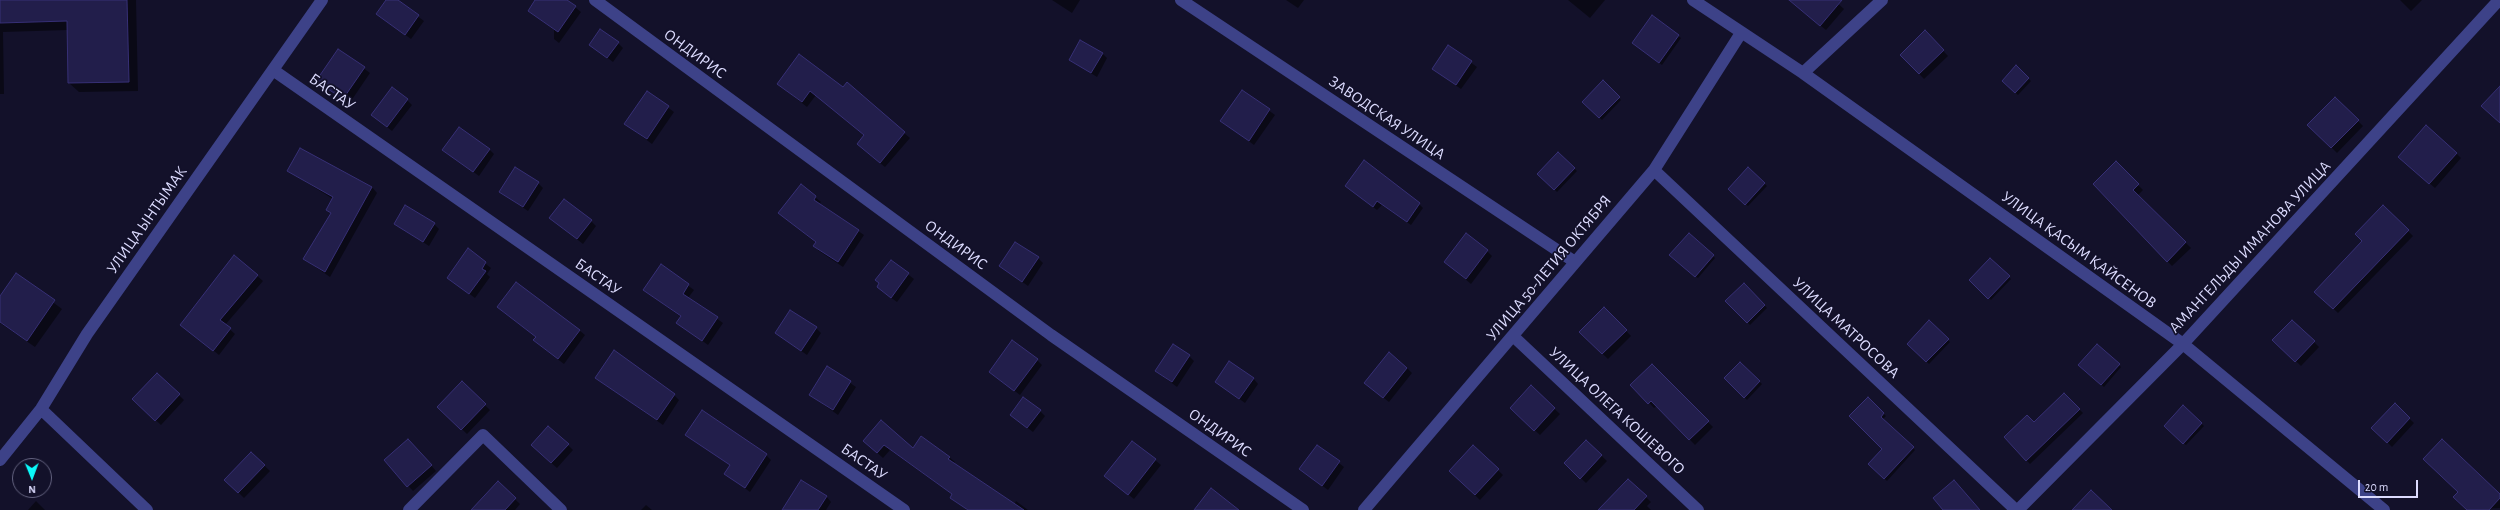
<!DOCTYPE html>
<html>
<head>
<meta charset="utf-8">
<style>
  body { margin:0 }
  #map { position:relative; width:2500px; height:510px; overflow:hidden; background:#13112a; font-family:"Alegreya Sans",sans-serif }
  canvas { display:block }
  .north { position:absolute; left:12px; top:458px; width:40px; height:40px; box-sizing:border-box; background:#13112a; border:1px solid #63627f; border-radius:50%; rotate:179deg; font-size:11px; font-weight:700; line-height:16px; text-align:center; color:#dcdbfe }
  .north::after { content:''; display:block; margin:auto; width:14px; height:18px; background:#0bf9fa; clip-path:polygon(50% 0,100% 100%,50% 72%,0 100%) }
  .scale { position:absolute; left:2358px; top:480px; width:60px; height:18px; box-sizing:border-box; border:2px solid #dcdbfe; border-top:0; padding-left:5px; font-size:12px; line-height:14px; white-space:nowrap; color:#dcdbfe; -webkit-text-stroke:3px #13112a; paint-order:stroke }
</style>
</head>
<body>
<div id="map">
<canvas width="2500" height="510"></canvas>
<div class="north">N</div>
<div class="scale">20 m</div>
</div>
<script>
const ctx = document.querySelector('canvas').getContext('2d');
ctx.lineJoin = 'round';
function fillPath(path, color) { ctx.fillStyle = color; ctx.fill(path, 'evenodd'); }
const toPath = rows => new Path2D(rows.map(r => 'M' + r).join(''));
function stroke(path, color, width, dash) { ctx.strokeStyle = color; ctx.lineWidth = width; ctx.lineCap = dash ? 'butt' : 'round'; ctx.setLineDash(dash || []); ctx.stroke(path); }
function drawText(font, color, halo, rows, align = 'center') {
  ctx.font = font + ' "Alegreya Sans",sans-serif'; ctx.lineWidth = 3.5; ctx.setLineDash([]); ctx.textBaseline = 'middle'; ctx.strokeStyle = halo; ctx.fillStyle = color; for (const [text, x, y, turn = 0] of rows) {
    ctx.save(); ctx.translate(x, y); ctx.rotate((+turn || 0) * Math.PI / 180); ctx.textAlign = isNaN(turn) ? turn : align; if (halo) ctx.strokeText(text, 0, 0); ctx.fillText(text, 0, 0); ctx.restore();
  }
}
const shadow = toPath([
  [0,0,136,0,138,91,79,92,69,83,68,30,3,32,4,94,0,94],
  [387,0,396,0,424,21,411,39,377,14],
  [536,0,566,0,581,12,559,43,554,39,554,30,529,11],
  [1052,0,1080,0,1072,13],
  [1286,0,1304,0,1298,8],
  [1568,0,1605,0,1590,18],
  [1805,0,1834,0,1844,9,1826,30,1804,12],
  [2400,0,2422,0,2411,11],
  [1652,16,1681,38,1662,65,1635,45],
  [1925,32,1948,56,1924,79,1901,55],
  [618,43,623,48,613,62,591,45],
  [1448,46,1477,67,1461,89,1433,69],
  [339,50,370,73,349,104,317,81],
  [1102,53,1107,58,1097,77,1070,60],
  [2016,67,2031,81,2018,95,2003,81],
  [1603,82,1621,100,1602,120,1583,102],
  [778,84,843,89,872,107,910,138,885,167,863,149,865,136,816,95,807,107],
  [1242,91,1275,115,1254,145,1222,121],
  [647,92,674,112,652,144,625,124],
  [2335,98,2363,126,2337,153,2309,125],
  [407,100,412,105,392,131,372,115],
  [300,149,372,187,377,193,330,277,304,259,331,214,327,210,333,199,288,171],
  [489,149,494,154,479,176,444,150],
  [2456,153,2461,158,2435,188,2405,162],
  [1558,154,1577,171,1557,192,1539,174],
  [2116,163,2143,190,2138,195,2191,248,2172,266,2094,185],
  [1748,168,1767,186,1748,206,1729,189],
  [538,183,543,188,528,211,500,192],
  [801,186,821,202,819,204,864,235,843,267,819,251,814,246,816,243,785,218],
  [1346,186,1419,204,1423,208,1411,225,1382,205,1377,210],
  [2383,206,2413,236,2338,313,2316,292,2364,241],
  [550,218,591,221,596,226,583,244],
  [395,224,434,224,439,229,429,246],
  [1689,235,1715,258,1698,278,1673,257],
  [468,250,491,268,487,274,490,277,475,298,448,278],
  [1487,251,1492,256,1471,284,1445,262],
  [234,256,263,281,225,325,235,334,219,355,182,325],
  [1038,258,1043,263,1028,286,1000,266],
  [1990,259,2011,279,1991,300,1971,280],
  [891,261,914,279,897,302,883,292,880,284],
  [661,266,694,290,688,298,723,323,708,345,678,323,681,317,644,290],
  [16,275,62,309,35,347,0,323,0,298],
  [1744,284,1767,308,1750,325,1726,301],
  [1604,308,1631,336,1608,359,1580,332],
  [503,312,579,330,585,335,564,364,539,345,534,340,536,337],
  [1929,322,1950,342,1929,364,1908,344],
  [816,328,821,333,807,355,776,333],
  [2274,340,2314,342,2319,347,2301,366],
  [2098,345,2121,367,2104,387,2080,365],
  [1189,356,1194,361,1177,387,1156,371],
  [1037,360,1042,365,1020,395,990,372],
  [1740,363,1762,384,1747,400,1725,378],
  [1652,366,1713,427,1695,445,1657,406,1654,408,1632,385],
  [827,367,856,387,838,415,810,395],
  [1407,368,1412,373,1389,402,1371,388],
  [157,374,184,400,161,425,133,399],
  [596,378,674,395,679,400,663,425],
  [1253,378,1258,384,1245,403,1216,382],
  [462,383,490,410,467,434,439,407],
  [1531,387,1560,414,1540,435,1516,413],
  [2064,394,2083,413,2030,464,2005,438,2034,424],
  [1868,399,1886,416,1882,420,1915,450,1887,481,1869,464,1883,449],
  [2395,405,2414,423,2392,447,2373,428],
  [2183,406,2204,426,2186,445,2165,426],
  [1040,411,1045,416,1033,432,1011,415],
  [687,434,766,455,771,460,750,492,726,474,731,466],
  [864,441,949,457,955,462,953,464,1014,505,1016,501,1028,510,967,510,951,497,953,495,890,450,883,458],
  [1586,441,1607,461,1586,483,1565,463],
  [1133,442,1161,465,1134,499,1111,481],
  [413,445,436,471,413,491,385,460],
  [568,445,573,450,557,468,537,450],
  [1317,446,1344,467,1328,490,1300,469],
  [1473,446,1503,475,1480,500,1455,476],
  [251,453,270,471,244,498,231,485],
  [1628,480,1651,502,1647,506,1651,510,1599,510],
  [498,483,520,504,515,510,486,510],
  [2460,492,2500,496,2500,508,2468,510],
  [826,496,831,502,826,510,791,510],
  [36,501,45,510,28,510],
  [646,505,652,510,641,510]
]);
const building = toPath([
  [0,0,127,0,129,82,68,83,67,21,0,23,0,0],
  [386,0,398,0,419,15,405,35,376,14,386,0],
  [535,0,567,0,576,6,558,32,528,11,535,0],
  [1789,0,1842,0,1820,26,1789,0],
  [1652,15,1679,35,1659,63,1632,43,1652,15],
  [600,29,619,42,607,58,589,45,600,29],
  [1925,30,1944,50,1919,74,1900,55,1925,30],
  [1080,40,1103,53,1091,73,1069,60,1080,40],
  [1448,45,1472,61,1456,85,1432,69,1448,45],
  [338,49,365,67,343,99,316,81,338,49],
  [799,54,843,87,847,82,905,132,880,163,857,144,864,135,810,91,802,102,777,84,799,54],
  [2016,65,2029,78,2015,93,2002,81,2016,65],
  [1603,80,1620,97,1599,118,1582,102,1603,80],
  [2500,86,2500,123,2481,106,2500,86],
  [392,87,408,99,387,127,371,115,392,87],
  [1242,90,1270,109,1249,141,1220,121,1242,90],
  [647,91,669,106,647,139,624,124,647,91],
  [2335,97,2359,120,2331,148,2307,125,2335,97],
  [2426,125,2457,153,2429,184,2398,157,2426,125],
  [459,127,490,149,473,172,442,150,459,127],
  [300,148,372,187,325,272,303,259,331,213,326,210,333,197,287,171,300,148],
  [1558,152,1575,168,1554,190,1537,174,1558,152],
  [1364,160,1420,203,1407,222,1377,201,1373,207,1345,186,1364,160],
  [2116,161,2139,184,2133,190,2186,242,2167,262,2093,184,2116,161],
  [515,167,539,182,523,207,499,192,515,167],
  [1748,167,1765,183,1745,205,1728,189,1748,167],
  [801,184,816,196,814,200,859,230,838,262,813,246,816,242,778,213,801,184],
  [564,199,592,220,577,239,549,218,564,199],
  [405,205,435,223,423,242,394,224,405,205],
  [2383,205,2409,230,2333,309,2314,292,2362,241,2355,234,2383,205],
  [1466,233,1488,250,1466,279,1444,262,1466,233],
  [1689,233,1714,255,1695,277,1669,255,1689,233],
  [1015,242,1039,257,1022,282,999,266,1015,242],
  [468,248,486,262,482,269,486,271,469,294,447,278,468,248],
  [234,255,258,275,220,320,231,328,213,351,180,325,234,255],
  [1990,258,2010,276,1988,299,1969,280,1990,258],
  [891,260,909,273,891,298,877,287,879,283,875,280,891,260],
  [661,264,689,284,683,294,718,317,702,341,676,323,681,316,643,290,661,264],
  [16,273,55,300,27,341,0,322,0,296,16,273],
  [516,282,580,330,558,359,533,340,536,337,497,307,516,282],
  [1744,283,1765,305,1747,323,1725,301,1744,283],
  [1604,307,1627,330,1602,354,1579,332,1604,307],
  [790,310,817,327,801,351,775,333,790,310],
  [1929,320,1949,339,1926,362,1907,344,1929,320],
  [2292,320,2315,341,2295,362,2272,340,2292,320],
  [1012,340,1038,359,1014,391,989,372,1012,340],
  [1173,344,1190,355,1172,382,1155,371,1173,344],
  [2097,344,2120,364,2101,385,2078,365,2097,344],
  [614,350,675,394,657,420,595,378,614,350],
  [1389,352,1407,368,1383,398,1364,383,1389,352],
  [1229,361,1254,378,1239,399,1215,382,1229,361],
  [1740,362,1760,381,1744,398,1724,378,1740,362],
  [1652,364,1709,421,1689,440,1651,401,1648,404,1630,385,1652,364],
  [827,366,851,381,833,410,809,395,827,366],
  [157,373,180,394,155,421,132,399,157,373],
  [462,381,486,404,461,430,437,407,462,381],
  [1531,385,1555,408,1534,431,1510,408,1531,385],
  [2064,393,2080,409,2026,461,2004,437,2027,415,2034,422,2064,393],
  [1023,397,1041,410,1027,428,1010,415,1023,397],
  [1868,397,1884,413,1881,417,1914,447,1884,479,1868,464,1882,449,1849,416,1868,397],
  [2395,403,2410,418,2387,443,2371,428,2395,403],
  [2183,405,2202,423,2183,444,2164,426,2183,405],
  [702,410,767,454,745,488,724,474,730,465,685,435,702,410],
  [881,420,913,448,921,436,950,457,948,459,1024,510,968,510,950,498,952,494,884,445,877,453,863,441,881,420],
  [548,426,569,444,551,463,531,445,548,426],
  [408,439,432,465,407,487,384,460,408,439],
  [2442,439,2500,494,2500,498,2489,510,2467,510,2453,497,2458,492,2423,459,2442,439],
  [1586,440,1602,455,1580,479,1564,463,1586,440],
  [1132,441,1156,459,1128,495,1104,476,1132,441],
  [1317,445,1340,461,1322,486,1299,469,1317,445],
  [1473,445,1499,469,1475,495,1449,471,1473,445],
  [251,452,265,465,238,493,224,480,251,452],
  [1628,479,1647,496,1634,510,1598,510,1628,479],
  [801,480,827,496,818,510,782,510,801,480],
  [1954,480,1980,510,1943,510,1933,498,1954,480],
  [498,481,516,498,505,510,471,510,498,481],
  [1211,488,1239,510,1194,510,1211,488],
  [2091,490,2112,510,2072,510,2091,490]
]);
const minor = toPath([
  [595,0,1051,335,1303,510],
  [1181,0,1575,262],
  [1693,0,1803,73,2183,344,2384,510],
  [273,70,904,510],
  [1803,73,1882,0],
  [1654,170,2016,510],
  [1513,336,1698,510],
  [41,409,147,510],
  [0,460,41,409,87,334,322,0],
  [409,510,483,435,561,510],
  [1364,510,1654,170,1741,33],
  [2018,510,2183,344,2499,0]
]);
const streetNames = [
  ["ОНДИРИС",695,54,36],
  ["БАСТАУ",332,92,35],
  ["ЗАВОДСКАЯ УЛИЦА",1387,118,34],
  ["УЛИЦА ЫНТЫМАК",147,220,-55],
  ["ОНДИРИС",956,245,36],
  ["АМАНГЕЛЬДЫ ИМАНОВА УЛИЦА",2250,247,-47],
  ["УЛИЦА ҚАСЫМ ҚАЙСЕНОВ",2079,250,36],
  ["УЛИЦА 50-ЛЕТИЯ ОКТЯБРЯ",1549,268,-50],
  ["БАСТАУ",598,277,35],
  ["УЛИЦА МАТРОСОВА",1846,328,43],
  ["УЛИЦА ОЛЕГА КОШЕВОГО",1617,411,43],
  ["ОНДИРИС",1220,433,35],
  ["БАСТАУ",864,462,35]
];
fillPath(shadow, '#0007');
fillPath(building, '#221e4b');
stroke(building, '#373076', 1);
stroke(minor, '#3d4288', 12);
drawText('16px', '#dcdbfe', '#13112a', streetNames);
</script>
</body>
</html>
